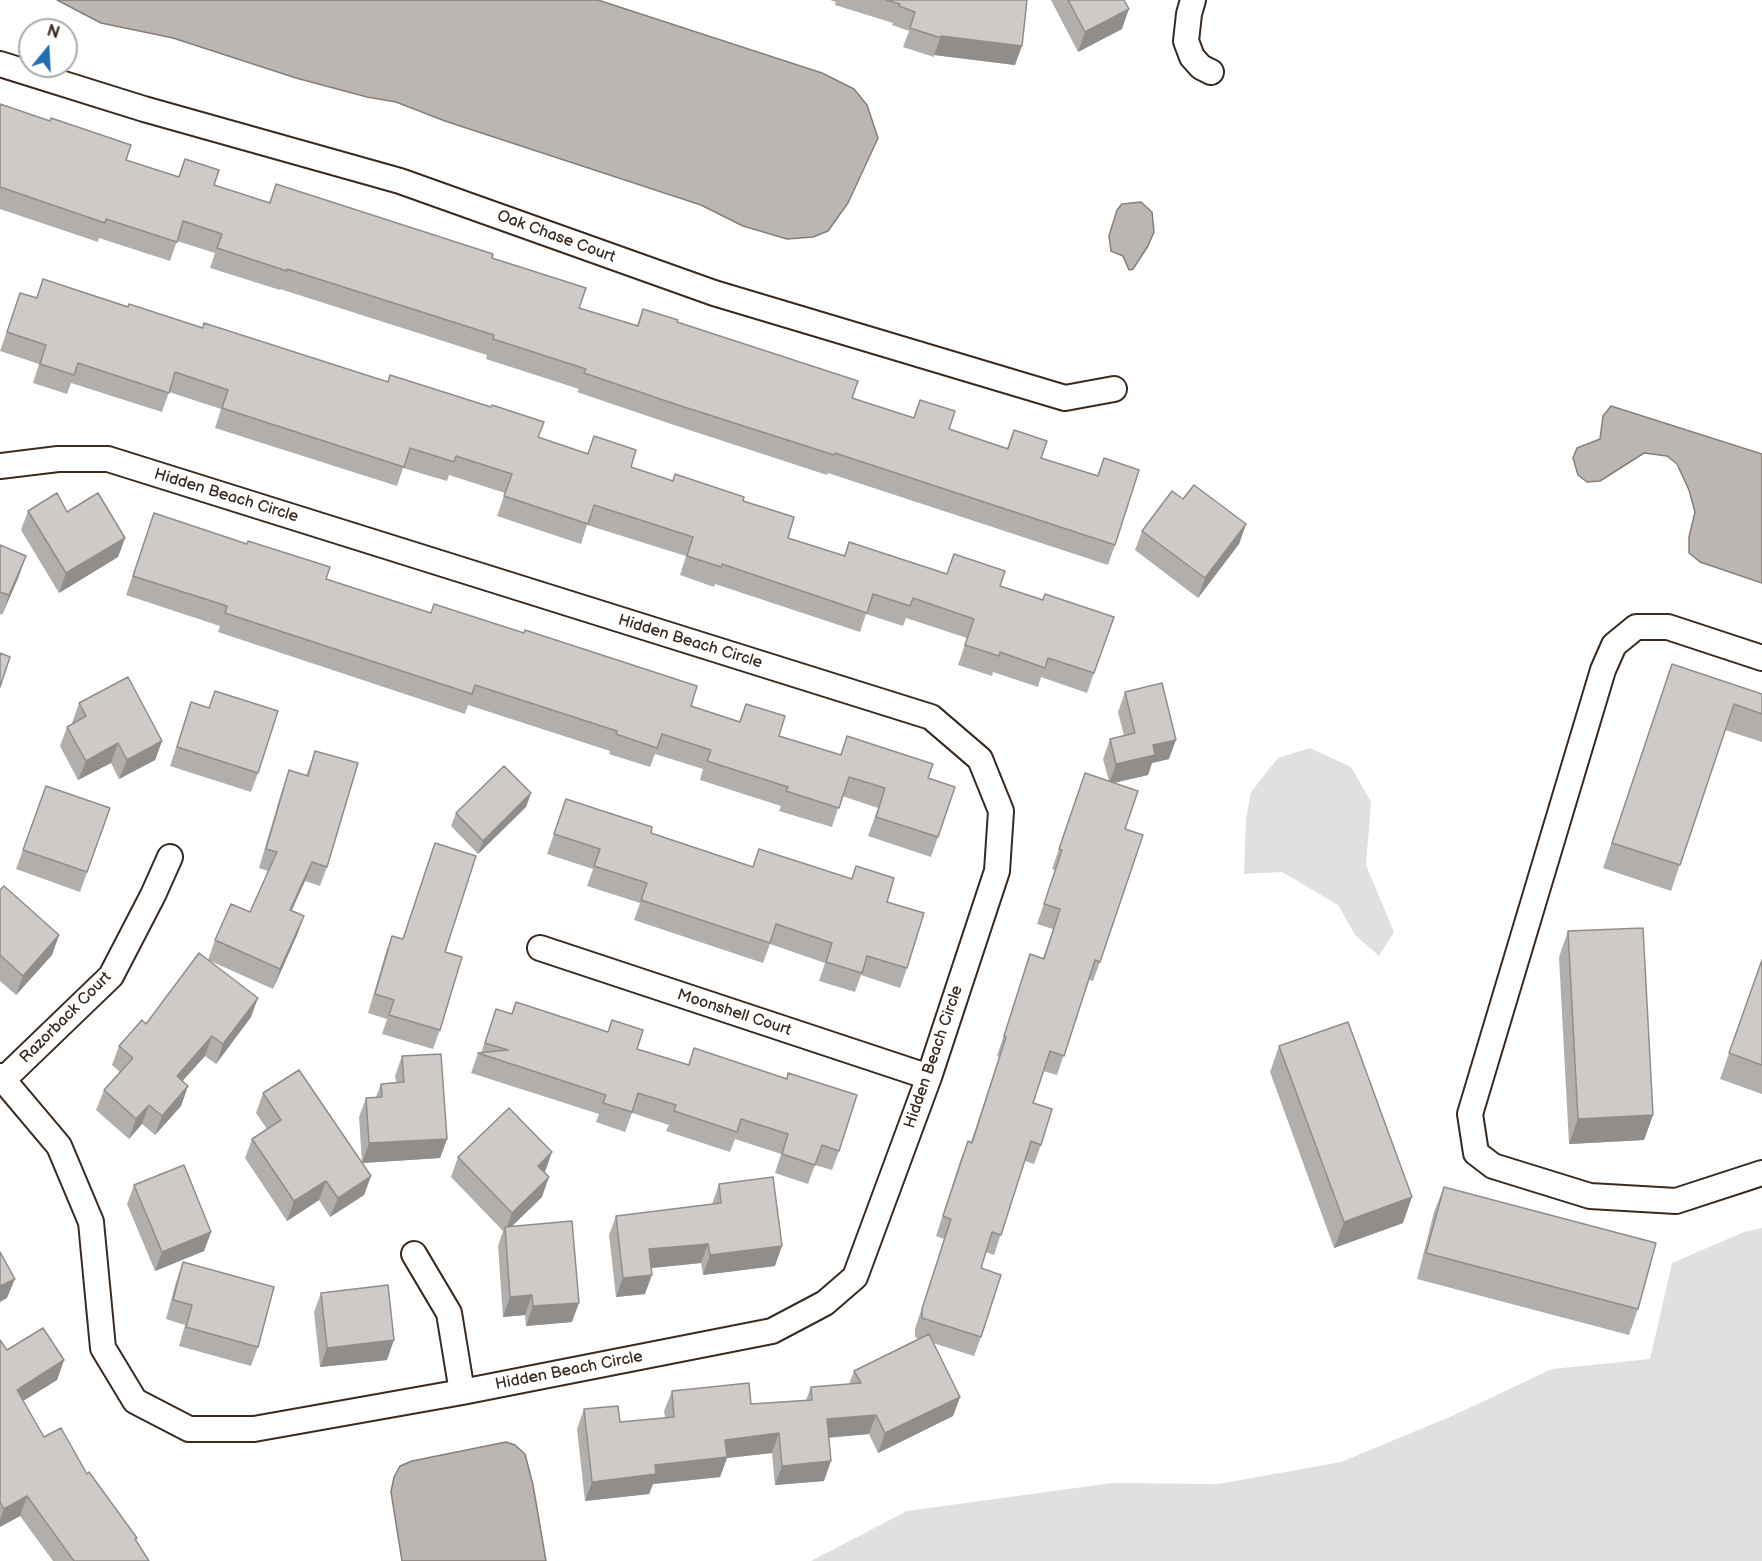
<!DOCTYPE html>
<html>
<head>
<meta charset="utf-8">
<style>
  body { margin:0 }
  #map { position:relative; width:1762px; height:1561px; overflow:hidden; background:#fff; font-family:"Balsamiq Sans",sans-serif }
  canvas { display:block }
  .north { position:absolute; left:18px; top:18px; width:60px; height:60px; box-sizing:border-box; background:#fff; border:2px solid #b1aaa5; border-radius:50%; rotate:18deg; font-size:16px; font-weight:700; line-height:24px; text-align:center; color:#3b2a1e }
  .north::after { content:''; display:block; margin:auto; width:21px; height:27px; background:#1f6fb2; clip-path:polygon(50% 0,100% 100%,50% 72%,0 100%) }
</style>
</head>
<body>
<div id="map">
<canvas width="1762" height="1561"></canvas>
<div class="north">N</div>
</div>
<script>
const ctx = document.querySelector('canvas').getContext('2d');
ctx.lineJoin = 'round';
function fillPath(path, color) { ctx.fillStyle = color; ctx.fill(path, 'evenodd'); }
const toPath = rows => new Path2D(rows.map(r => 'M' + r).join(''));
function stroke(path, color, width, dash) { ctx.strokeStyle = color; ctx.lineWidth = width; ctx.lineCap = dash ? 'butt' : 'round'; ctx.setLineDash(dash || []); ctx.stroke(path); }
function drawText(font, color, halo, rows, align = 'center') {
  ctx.font = font + ' "Balsamiq Sans",sans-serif'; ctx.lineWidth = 6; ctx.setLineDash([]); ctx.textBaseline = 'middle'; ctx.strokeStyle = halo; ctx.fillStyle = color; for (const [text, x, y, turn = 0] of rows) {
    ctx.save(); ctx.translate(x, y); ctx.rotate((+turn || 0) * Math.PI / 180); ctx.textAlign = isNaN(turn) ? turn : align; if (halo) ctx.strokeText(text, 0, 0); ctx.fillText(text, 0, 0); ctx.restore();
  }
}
const green = toPath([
  [1310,748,1351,767,1371,802,1366,865,1394,932,1379,956,1355,935,1338,905,1282,872,1244,874,1246,819,1251,792,1278,758],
  [1762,1228,1762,1561,811,1561,907,1511,1112,1483,1218,1484,1341,1462,1452,1416,1552,1369,1650,1359,1672,1263,1744,1232]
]);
const water = toPath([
  [57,0,598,0,822,73,854,89,867,105,878,138,848,203,828,231,813,237,787,239,743,226,701,205,445,121,396,102,367,97,296,78,173,38,101,23,57,0],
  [1141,202,1152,212,1154,232,1148,246,1133,269,1129,270,1123,256,1111,251,1109,236,1117,210,1122,204,1141,202],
  [1611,406,1762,454,1762,583,1700,562,1689,553,1689,537,1695,512,1689,490,1677,464,1667,456,1644,453,1600,481,1587,482,1578,475,1573,458,1577,448,1600,439,1603,416,1611,406],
  [506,1442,515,1445,525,1454,533,1485,546,1561,402,1561,391,1492,394,1477,400,1466,412,1461,506,1442]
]);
const minor = toPath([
  [1193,0,1189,14,1186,41,1192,57,1201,67,1211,72],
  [0,64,144,109,400,181,714,293,1065,398,1114,389],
  [0,466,58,459,108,459,931,717,980,759,1001,811,997,871,929,1077,855,1277,825,1303,772,1331,462,1392,254,1429,189,1429,135,1401,103,1348,91,1222,59,1146,0,1076],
  [1762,658,1668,627,1636,627,1614,645,1603,670,1470,1114,1476,1153,1493,1166,1590,1196,1676,1201,1762,1173],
  [540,948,929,1077],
  [4,1079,111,976,153,895,170,857],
  [414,1254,449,1313,462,1392]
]);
const wall = toPath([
  [830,0,1027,0,1015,65,934,55,934,57,903,47,909,31,892,25,893,23,835,5,836,2],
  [1051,0,1124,0,1122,29,1078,52],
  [0,104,126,160,178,177,185,159,214,185,269,203,276,184,492,258,579,308,637,326,643,309,677,322,852,398,913,418,920,400,949,429,1007,448,1014,430,1041,458,1097,476,1104,458,1115,545,1108,565,828,473,827,475,671,424,577,392,579,389,486,359,487,355,280,289,280,290,210,268,215,253,177,241,170,261,99,238,98,242,0,209],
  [43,279,631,467,673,481,743,501,788,538,844,556,849,542,946,574,1000,586,1043,600,1114,617,1087,693,1041,677,1038,687,993,672,992,676,958,665,967,638,906,618,903,626,866,614,860,632,715,584,714,587,680,575,686,556,587,525,581,544,497,516,505,493,449,475,447,481,403,468,397,486,215,428,221,409,169,392,162,412,71,383,67,394,33,383,39,364,0,351,20,293,36,298],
  [1183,499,1246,524,1239,544,1198,598,1135,550,1142,531],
  [28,511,67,512,125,538,118,557,59,593,21,530],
  [154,513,326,579,691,706,739,722,746,704,779,736,840,755,847,736,928,778,938,837,931,857,868,836,878,808,842,796,832,827,779,811,781,806,700,780,703,769,655,754,650,767,609,754,610,751,468,705,465,714,218,632,220,626,126,595],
  [0,545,19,576,2,615,0,614],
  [1672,664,1762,694,1762,742,1725,730,1671,891,1603,868],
  [215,691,258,773,251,792,170,766,191,702,209,708],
  [1125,692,1169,759,1152,763,1148,775,1113,783,1125,829,1100,962,1093,981,1089,980,1057,1075,1043,1071,1033,1103,1041,1145,1034,1164,1025,1161,994,1255,986,1252,981,1268,981,1337,974,1356,933,1343,960,1397,953,1416,878,1453,869,1434,829,1438,824,1481,775,1485,772,1453,727,1458,720,1477,653,1484,649,1494,585,1501,577,1429,584,1409,620,1422,665,1418,664,1411,672,1391,751,1404,806,1400,811,1387,849,1384,854,1371,919,1339,915,1337,915,1329,944,1239,936,1236,960,1161,968,1141,971,1142,999,1057,997,1056,1030,954,1043,958,1053,929,1037,924,1055,870,1052,869,1078,793,1109,781,1103,759,1110,739,1124,736,1118,712],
  [79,703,162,741,155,760,119,779,111,763,78,780,60,746,67,727,73,724,72,723],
  [315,751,327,867,320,886,305,881,292,910,304,916,297,935,273,989,208,960,215,940,250,912,268,871,259,868,282,790,289,770,306,776],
  [46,786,110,808,80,892,16,869],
  [531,793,526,807,478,854,451,826,456,813],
  [566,799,651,833,753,867,759,849,851,879,856,866,887,902,907,968,900,988,861,975,855,992,819,981,825,963,770,944,763,963,634,920,640,903,587,886,593,869,547,854],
  [435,843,445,952,440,1030,433,1049,382,1034,387,1019,368,1013,385,955,392,936,403,939],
  [0,890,59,935,52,955,16,995,0,981],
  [1568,931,1653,1115,1644,1140,1569,1144,1559,957],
  [1762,959,1762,1094,1720,1079],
  [496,1009,637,1049,688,1065,694,1048,839,1151,832,1170,815,1165,808,1184,775,1173,781,1154,735,1139,730,1152,666,1131,669,1125,632,1113,625,1132,596,1122,599,1114,471,1073,478,1053,481,1053],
  [251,1017,216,1064,205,1056,182,1081,188,1086,181,1106,155,1135,142,1124,129,1139,96,1110,104,1090,120,1072,112,1065,119,1046,146,1024],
  [1279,1046,1403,1223,1334,1248,1270,1072],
  [402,1056,447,1139,440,1158,362,1163,359,1117,366,1098,376,1097,381,1084,396,1082,395,1076],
  [263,1093,371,1176,364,1195,330,1217,319,1200,287,1221,245,1158,252,1139,267,1129,256,1113],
  [458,1157,544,1172,542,1197,512,1226,572,1322,526,1326,525,1315,503,1317,498,1246,503,1231,451,1177],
  [719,1184,775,1266,703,1275,701,1263,651,1268,645,1294,616,1297,609,1235,616,1216,712,1204],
  [134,1185,211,1232,204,1251,155,1271,127,1204],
  [1444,1187,1638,1309,1629,1335,1417,1279,1434,1212],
  [183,1262,258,1347,251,1366,179,1346,185,1325,166,1319,176,1282],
  [321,1293,387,1360,320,1367,314,1312],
  [0,1340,7,1350,64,1360,57,1380,23,1401,44,1437,87,1474,137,1538,136,1540,149,1561,53,1561,20,1516,0,1527]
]);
const shadedWall = toPath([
  [1129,9,1122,29,1078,52,1085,32],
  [941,36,1022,46,1015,65,934,55],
  [1246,524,1239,544,1198,598,1205,578],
  [125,538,118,557,59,593,66,573],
  [26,556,19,576,2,615,9,595],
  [1176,740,1169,759,1152,763,1148,775,1109,784,1116,764,1153,745],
  [162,741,155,760,119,779,127,760],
  [118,743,111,763,78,780,86,761],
  [531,793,526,807,478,854,483,841],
  [312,862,305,881,283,929,290,910],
  [304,916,297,935,273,989,280,969],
  [59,935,52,955,16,995,23,976],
  [258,998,251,1017,216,1064,223,1044],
  [212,1036,205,1056,169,1096,177,1076],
  [188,1086,181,1106,155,1135,162,1116],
  [149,1105,142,1124,129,1139,136,1119],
  [1653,1115,1644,1140,1569,1144,1578,1119],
  [447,1139,440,1158,362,1163,369,1143],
  [552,1152,545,1172,531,1185,538,1166],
  [371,1176,364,1195,330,1217,338,1198],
  [549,1177,542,1197,505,1233,512,1213],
  [326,1181,319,1200,287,1221,294,1201],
  [1412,1197,1403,1223,1334,1248,1344,1222],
  [211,1232,204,1251,155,1271,162,1252],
  [708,1244,701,1263,642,1269,649,1249],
  [782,1246,775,1266,703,1275,710,1255],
  [652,1275,645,1294,616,1297,623,1278],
  [15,1279,7,1298,0,1302,0,1286],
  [532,1295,525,1315,503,1317,510,1297],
  [579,1303,572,1322,526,1326,533,1306],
  [394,1340,387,1360,320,1367,327,1348],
  [64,1360,57,1380,10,1409,17,1390],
  [960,1397,953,1416,878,1453,885,1433],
  [876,1415,869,1434,820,1438,827,1419],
  [779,1433,772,1453,727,1458,720,1477,653,1484,649,1494,585,1501,592,1482,655,1465,725,1440],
  [831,1461,824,1481,775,1485,782,1466],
  [27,1496,20,1516,0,1527,0,1520,4,1509]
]);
const building = toPath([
  [886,0,1027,0,1022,46,941,36,941,38,910,28,915,12,899,6,900,4,886,0],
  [1068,0,1124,0,1129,9,1085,32,1068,0],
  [0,104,50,121,51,118,131,145,126,160,179,177,185,159,219,170,214,185,270,203,276,184,493,254,492,258,586,288,579,308,638,326,643,309,678,320,677,322,858,381,852,398,914,418,920,400,955,411,949,429,1008,449,1014,430,1047,441,1041,458,1098,476,1104,458,1139,470,1115,545,835,453,834,455,678,405,584,373,586,369,493,339,494,335,287,269,287,271,217,248,222,234,183,221,177,242,106,219,105,223,0,187,0,104],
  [43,279,128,307,129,304,203,328,204,323,388,382,390,375,491,407,492,405,544,422,538,437,588,454,594,436,636,450,631,467,673,481,675,474,744,497,743,501,794,517,788,538,845,556,849,542,947,574,954,554,1005,571,1000,586,1043,600,1045,594,1114,617,1094,673,1048,658,1045,668,1000,652,999,656,965,645,974,619,913,598,910,606,873,594,867,613,722,564,721,567,687,556,693,537,594,505,588,524,504,496,512,474,456,456,454,462,410,448,404,467,222,408,228,390,175,372,169,393,78,363,74,375,40,364,46,345,7,332,20,293,37,298,43,279],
  [1194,485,1246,524,1205,578,1142,531,1172,491,1183,499,1194,485],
  [57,493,67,512,98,493,125,538,66,573,28,511,57,493],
  [154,513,247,544,248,541,330,567,326,579,431,613,434,604,524,633,525,630,697,686,691,706,740,722,746,704,785,716,779,736,841,755,847,736,933,764,928,778,955,787,938,837,876,817,885,788,849,777,839,808,786,791,788,787,707,761,711,750,662,734,657,748,616,734,617,731,475,685,472,694,225,613,227,606,133,576,154,513],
  [0,545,26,556,9,595,0,592,0,545],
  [0,653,10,657,0,687,0,653],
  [1672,664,1762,694,1762,714,1734,704,1680,865,1612,843,1672,664],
  [128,677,162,741,127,760,118,743,86,761,67,727,86,716,79,703,128,677],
  [1162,683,1176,740,1153,745,1155,755,1116,764,1110,739,1135,733,1125,692,1162,683],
  [215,691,278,711,258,773,177,747,191,702,209,708,215,691],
  [315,751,358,763,327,867,312,862,290,910,304,916,280,969,215,940,231,904,250,912,277,852,266,849,289,770,308,776,315,751],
  [504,766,531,793,483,841,456,813,504,766],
  [1085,773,1138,791,1125,829,1143,835,1100,962,1095,960,1064,1056,1050,1051,1033,1103,1052,1109,1041,1145,1031,1141,1001,1235,992,1232,981,1268,1001,1275,981,1337,922,1318,922,1309,951,1219,943,1216,968,1141,972,1143,1006,1037,1004,1036,1030,954,1044,959,1060,909,1044,904,1062,850,1059,849,1085,773],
  [46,786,110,808,87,872,23,850,46,786],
  [566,799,652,827,651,833,753,867,759,849,852,879,856,866,894,878,887,902,924,913,907,968,867,956,862,973,826,962,832,943,776,924,770,943,641,900,647,883,594,866,600,849,554,834,566,799],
  [435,843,476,856,445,952,462,957,440,1030,389,1015,394,1000,375,994,392,936,403,939,435,843],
  [4,886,59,935,23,976,0,955,0,890,4,886],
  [1643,928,1653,1115,1578,1119,1568,931,1643,928],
  [199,953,258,998,223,1044,212,1036,177,1076,188,1086,162,1116,149,1105,136,1119,104,1090,133,1058,119,1046,142,1020,146,1024,199,953],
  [1762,960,1762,1065,1729,1053,1762,960],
  [516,1002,608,1032,612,1020,643,1030,637,1049,689,1065,694,1048,787,1079,788,1073,857,1095,839,1151,822,1145,815,1165,782,1154,788,1134,741,1119,737,1132,674,1111,676,1105,638,1093,632,1112,603,1103,606,1095,478,1053,508,1050,485,1043,496,1009,512,1014,516,1002],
  [1348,1022,1412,1197,1344,1222,1279,1046,1348,1022],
  [441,1054,447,1139,369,1143,366,1098,382,1097,381,1084,404,1082,402,1056,441,1054],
  [299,1070,371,1176,338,1198,326,1181,294,1201,252,1139,281,1120,263,1093,299,1070],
  [509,1108,552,1152,538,1166,549,1177,512,1213,458,1157,509,1108],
  [184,1165,211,1232,162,1252,134,1185,184,1165],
  [773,1177,782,1246,710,1255,708,1244,649,1249,652,1275,623,1278,616,1216,721,1203,719,1184,773,1177],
  [1444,1187,1656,1243,1638,1309,1426,1253,1444,1187],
  [572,1221,579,1303,533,1306,532,1295,510,1297,505,1227,572,1221],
  [0,1252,15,1279,0,1286,0,1252],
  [183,1262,274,1287,258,1347,186,1327,192,1305,173,1300,183,1262],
  [388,1285,394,1340,327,1348,321,1293,388,1285],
  [43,1328,64,1360,17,1390,44,1437,61,1428,87,1474,89,1472,137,1538,135,1539,149,1561,74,1561,27,1496,4,1509,0,1502,0,1340,7,1350,43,1328],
  [929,1334,960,1397,885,1433,876,1415,827,1419,831,1461,782,1466,779,1433,725,1440,727,1457,655,1465,656,1474,592,1482,584,1409,618,1406,620,1422,674,1417,672,1391,749,1383,751,1404,812,1400,811,1387,861,1383,854,1371,929,1334]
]);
const streetNames = [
  ["Oak Chase Court",556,237,20],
  ["Hidden Beach Circle",226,496,17],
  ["Hidden Beach Circle",690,642,17],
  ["Moonshell Court",734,1013,18],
  ["Razorback Court",66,1018,-45],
  ["Hidden Beach Circle",934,1057,-71],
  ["Hidden Beach Circle",569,1371,-11]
];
fillPath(green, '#e2e0de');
fillPath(water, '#bcb6b3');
stroke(water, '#887e77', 1.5);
stroke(minor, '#3b2a1e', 28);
stroke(minor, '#fff', 24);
fillPath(wall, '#b2aeab');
fillPath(shadedWall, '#918d8b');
fillPath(building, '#cfcac7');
stroke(building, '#918d8b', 1.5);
drawText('16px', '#3b2a1e', '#fff', streetNames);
</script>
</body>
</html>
